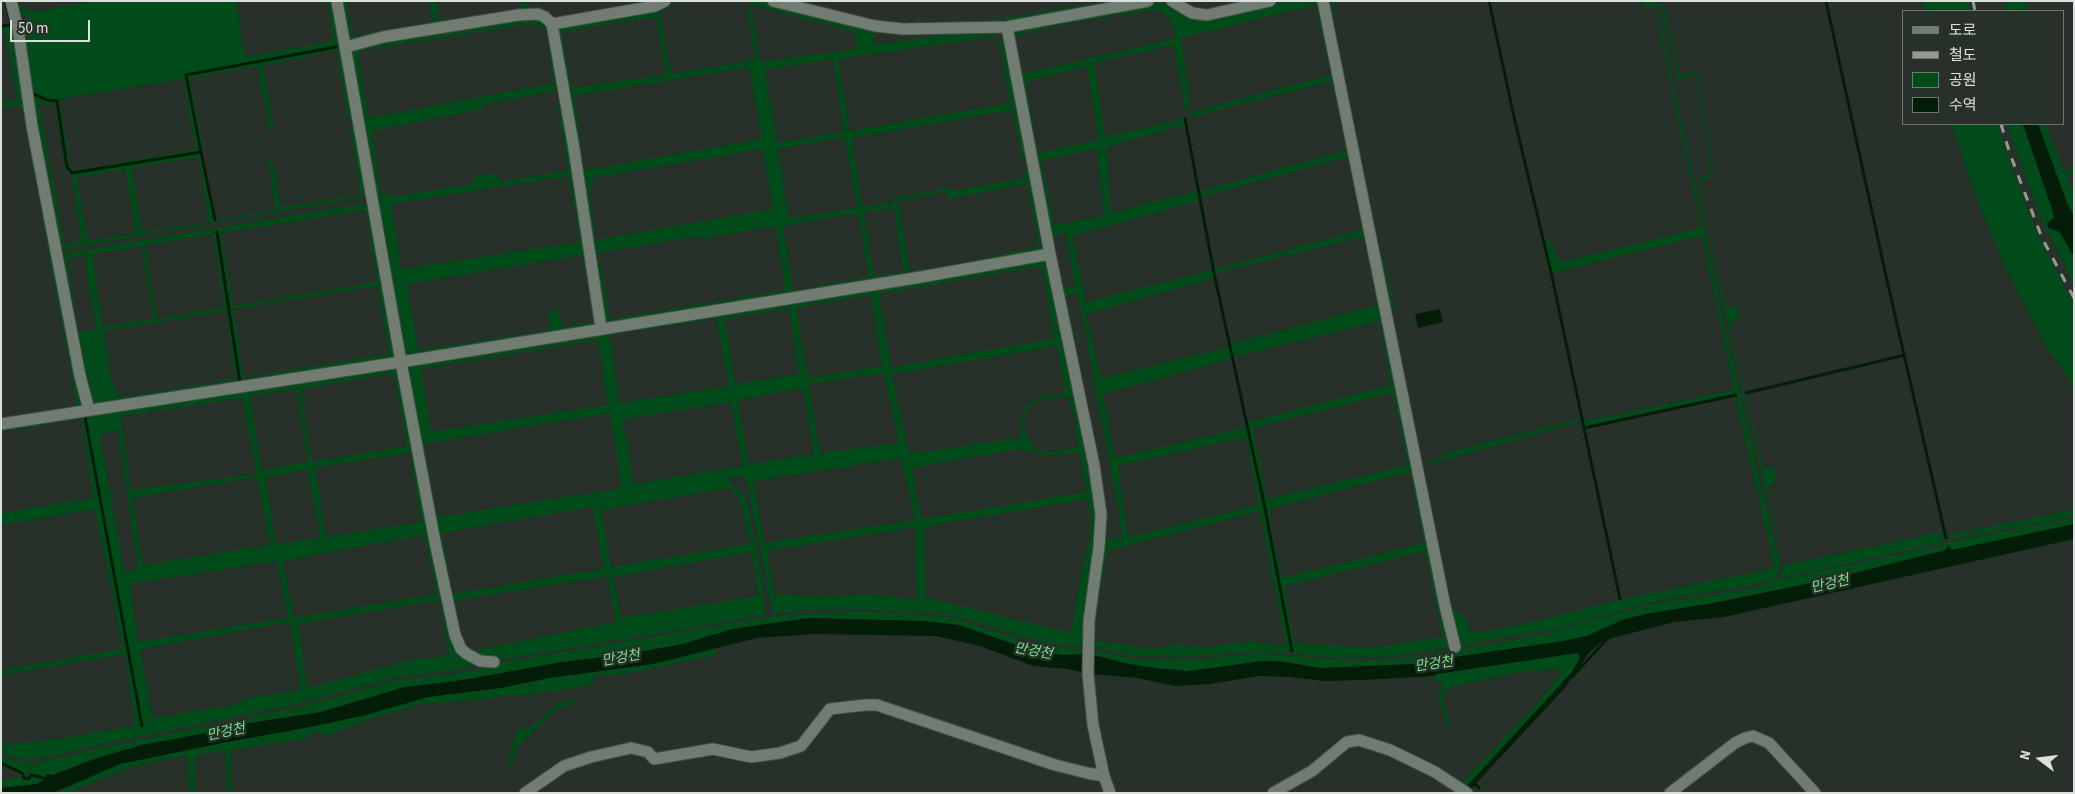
<!DOCTYPE html>
<html>
<head>
<meta charset="utf-8">
<style>
  body { margin:0 }
  #map { position:relative; width:2075px; height:794px; overflow:hidden; background:#283129; font-family:"Source Sans 3","Noto Sans KR",sans-serif }
  canvas { display:block }
  .frame { position:absolute; inset:0; border:2px solid #dae0db; pointer-events:none }
  .legend { position:absolute; left:1902px; top:10px; width:162px; height:115px; box-sizing:border-box; background:#283129; border:1px solid #6f7770; margin:0; padding:6px 9px; list-style:none; font-size:15px; color:#dae0db }
  .legend li { display:flex; align-items:center; gap:10px; height:25px }
  .legend b { width:25px; border:1px solid #6f7770 }
  .north { position:absolute; left:2015px; top:734px; width:50px; height:50px; -webkit-text-stroke:4px #283129; paint-order:stroke; rotate:285deg; font-size:14px; font-weight:700; line-height:20px; text-align:center; color:#dae0db }
  .north::after { content:''; display:block; margin:auto; width:18px; height:22px; background:#dae0db; clip-path:polygon(50% 0,100% 100%,50% 72%,0 100%) }
  .scale { position:absolute; left:10px; top:20px; width:80px; height:22px; box-sizing:border-box; border:2px solid #dae0db; border-top:0; padding-left:6px; font-size:15px; line-height:18px; white-space:nowrap; color:#dae0db; -webkit-text-stroke:4px #283129; paint-order:stroke }
</style>
</head>
<body>
<div id="map">
<canvas width="2075" height="794"></canvas>
<div class="frame"></div>
<ul class="legend">
<li><b style="height:6px;background:#717c72"></b>도로</li>
<li><b style="height:6px;background:#949b95"></b>철도</li>
<li><b style="height:14px;background:#004b19"></b>공원</li>
<li><b style="height:14px;background:#041d09"></b>수역</li>
</ul>
<div class="north">N</div>
<div class="scale">50 m</div>
</div>
<script>
const ctx = document.querySelector('canvas').getContext('2d');
ctx.lineJoin = 'round';
function fillPath(path, color) { ctx.fillStyle = color; ctx.fill(path, 'evenodd'); }
const toPath = rows => new Path2D(rows.map(r => 'M' + r).join(''));
function stroke(path, color, width, dash) { ctx.strokeStyle = color; ctx.lineWidth = width; ctx.lineCap = dash ? 'butt' : 'round'; ctx.setLineDash(dash || []); ctx.stroke(path); }
function drawText(font, color, halo, rows, align = 'center') {
  ctx.font = font + ' "Source Sans 3","Noto Sans KR",sans-serif'; ctx.lineWidth = 5; ctx.setLineDash([]); ctx.textBaseline = 'middle'; ctx.strokeStyle = halo; ctx.fillStyle = color; for (const [text, x, y, turn = 0] of rows) {
    ctx.save(); ctx.translate(x, y); ctx.rotate((+turn || 0) * Math.PI / 180); ctx.textAlign = isNaN(turn) ? turn : align; if (halo) ctx.strokeText(text, 0, 0); ctx.fillText(text, 0, 0); ctx.restore();
  }
}
const green = toPath([
  [6,1,8,1,83,408,77,407,21,105,1,108,1,103,17,100,5,31,1,31,1,27,10,26,28,132,77,387,82,404,14,31],
  [15,1,17,1,20,6,28,11,41,11,96,1,236,1,245,57,333,41,328,1,334,1,355,120,348,120,337,50,263,66,274,129,270,131,257,66,189,78,204,150,202,151,187,75,337,48,336,45,185,74,200,151,74,173,70,171,68,166,57,100,47,99,34,93,34,95,47,101,56,102,66,168,71,174,200,153,214,221,275,210,268,159,272,157,281,207,361,195,350,127,356,125,369,196,58,250,22,37,28,34,32,36,29,18,18,11],
  [183,79,196,149,73,171,71,170,59,99],
  [39,104,55,105,66,171,72,176,81,242,64,244],
  [199,157,209,222,142,232,132,168],
  [125,169,136,233,88,241,77,177],
  [339,1,346,1,353,36,433,22,430,1,437,1,440,21,521,8,521,1,527,1,529,13,348,42],
  [668,1,676,1,660,13,671,74,755,60,747,9,750,9,752,10,760,62,857,49,855,35,852,31,751,5,750,1,760,1,872,29,875,45,957,33,1000,30,997,36,838,59,850,131,1010,103,999,40,1005,37,1029,161,1023,162,1012,110,852,138,862,207,893,203,893,198,949,188,951,191,1025,178,1025,170,1030,168,1045,250,959,268,958,264,1039,246,1027,184,948,199,946,192,898,201,909,271,955,265,956,268,803,294,802,289,869,276,858,213,783,226,794,296,605,323,594,261,600,259,610,319,785,290,776,226,702,239,698,236,593,254,590,241,773,209,763,149,593,178,593,186,589,187,595,233,589,234,580,171,762,139,749,67,574,96,582,149,577,149,556,32,558,27],
  [656,17,666,75,571,88,562,32],
  [833,59,844,132,777,143,765,70],
  [845,137,857,208,789,219,778,149],
  [894,208,903,272,874,276,864,212],
  [1107,1,1134,1,1004,23,986,24,993,20],
  [1280,1,1317,1,1319,4,1450,644,1447,647,1393,657,1325,657,1293,653,1293,648,1248,422,1391,385,1380,321,1234,357,1231,344,1377,305,1363,237,1216,273,1215,269,1362,230,1347,157,1201,197,1200,191,1347,150,1332,81,1192,117,1191,112,1331,75,1315,5,1181,38,1191,108,1185,110,1174,45,1094,63,1105,137,1184,119,1185,125,1106,147,1111,213,1197,191,1199,201,1072,236,1086,302,1212,270,1214,278,1086,314,1101,379,1229,347,1232,359,1103,394,1115,458,1247,427,1290,645,1289,653,1258,651,1181,657,1135,656,1098,648,1091,646,1091,640,1153,649,1177,645,1209,647,1251,641,1280,646,1286,645,1260,511,1107,551,1099,601,1093,603,1103,540,1123,537,1078,293,1066,295,1081,370,1078,371,1061,290,1075,286,1066,232,1050,236,1013,32,1015,30,1104,12,1161,3,1183,15,1198,19,1207,18],
  [1159,9,1173,25,1174,39,1022,74,1016,38,1017,35,1088,20],
  [1087,66,1099,140,1038,153,1026,82],
  [1097,149,1104,216,1054,225,1041,161],
  [1393,393,1408,465,1267,499,1253,428],
  [1246,437,1259,505,1128,537,1118,466],
  [1410,472,1424,543,1282,578,1271,526,1270,509],
  [1425,551,1443,637,1371,648,1294,643,1285,586],
  [1334,1,1340,1,1334,5,1332,14,1375,227,1395,309,1390,311,1328,7],
  [1640,1,1656,1,1721,310,1772,534,1781,565,1776,579,1753,585,1645,603,1561,628,1461,645,1458,642,1420,465,1445,456,1445,453,1580,419,1580,422,1423,466,1451,605,1453,609,1464,617,1472,632,1476,633,1533,622,1618,600,1775,568,1735,397,1737,395,1734,394,1585,426,1584,421,1734,390,1702,236,1552,273,1543,234,1555,249,1559,261,1562,262,1701,228,1655,7,1644,8],
  [1660,1,1663,1,1679,75,1697,72,1713,169,1709,177,1700,182,1709,228,1708,226,1698,179,1706,175,1710,171,1711,165,1696,75,1678,79],
  [1923,1,1968,1,1970,11,1924,11],
  [2004,1,2027,1,2028,11,2006,11],
  [533,17,546,22,561,89,484,105,484,109,372,131,380,194,386,193,392,197,473,184,473,177,498,173,500,182,568,170,557,102,563,100,599,324,406,357,351,51,355,47],
  [528,24,543,28,546,31,554,83,368,118,358,51],
  [569,176,580,242,401,269,391,204],
  [582,255,594,321,562,327,559,310,548,312,550,330,418,350,407,284],
  [1951,124,1997,124,2013,172,2036,230,2074,306,2074,389,2066,374,2047,348,2005,266,1982,213],
  [2006,124,2023,124,2053,212,2054,218,2047,223,2049,228,2060,232,2074,257,2074,285,2040,216],
  [2038,124,2045,124,2064,172,2074,166,2074,173,2067,178,2074,192,2074,216,2067,203],
  [362,204,370,206,397,355,394,359,94,405,91,403,59,254],
  [366,210,377,282,233,306,221,233],
  [217,231,219,231,241,382,239,382,216,232],
  [213,234,225,307,157,319,145,245],
  [142,246,153,319,103,327,92,254],
  [84,255,96,329,78,332,67,258],
  [378,286,389,354,244,378,233,309],
  [226,311,236,379,122,397,118,394,110,375,104,331],
  [1714,233,1712,235,1712,241,1726,307,1736,306,1739,313,1739,318,1731,324,1730,328,1763,468,1773,467,1776,472,1776,480,1769,486,1768,494,1781,546,1775,532,1718,280,1710,236,1710,234],
  [1048,256,1079,417,1074,418,1068,396,1048,399,1036,402,1029,407,1025,416,1025,430,1030,442,1038,450,1054,452,1078,447,1075,421,1080,420,1099,516,1083,646,1063,645,1034,640,974,621,934,612,860,609,807,610,773,614,747,483,745,478,742,476,729,478,730,483,744,495,748,507,763,585,765,615,494,661,467,652,616,622,607,576,453,601,427,490,432,489,437,517,618,489,621,483,610,413,424,444,430,481,425,481,406,367],
  [1042,266,1054,339,891,367,879,294],
  [871,295,882,366,808,378,796,308],
  [789,309,799,374,735,384,725,319],
  [716,319,729,386,620,403,609,335],
  [598,340,608,405,431,432,421,369],
  [1057,346,1065,393,1045,396,1026,405,1023,411,1021,438,909,454,892,374],
  [884,373,899,443,820,453,809,384],
  [803,388,814,454,749,464,738,400],
  [731,402,743,466,634,484,623,419],
  [1020,449,1049,456,1079,452,1087,492,921,519,912,468],
  [901,458,915,520,764,543,754,481],
  [730,488,740,499,750,544,611,567,601,510],
  [1088,499,1091,516,1090,537,1082,571,1071,633,925,597,924,527],
  [592,507,604,569,452,594,442,533],
  [916,527,917,600,869,594,809,597,791,594,775,595,767,551],
  [752,552,758,596,621,618,613,577],
  [395,367,398,369,452,634,486,663,450,671,393,678,302,703,90,747,40,759,23,759,1,752,1,745,65,738,135,726,125,654,1,675,1,670,123,649,95,509,1,525,1,513,93,498,82,419,1,432,1,426],
  [389,374,395,379,407,446,312,462,301,389],
  [296,389,308,462,262,470,250,397],
  [243,398,256,474,131,490,121,416],
  [118,430,138,569,124,572,100,435],
  [410,453,421,522,326,537,315,467],
  [308,469,320,538,276,544,265,478],
  [257,477,270,545,143,565,132,498],
  [424,535,437,594,294,618,283,561],
  [277,561,288,618,138,642,130,584],
  [440,600,449,655,408,661,307,688,298,624],
  [290,622,301,690,246,698,234,705,152,718,140,649],
  [2074,510,2074,516,2052,521,1949,539,1948,535],
  [2074,518,2074,524,2054,529,1951,550,1947,546,1946,550,1794,587,1719,602,1632,617,1587,636,1563,641,1455,657,1452,656,1451,658,1414,664,1320,668,1279,661,1262,661,1182,672,1129,664,1093,655,1098,651,1135,659,1155,660,1199,659,1258,653,1352,661,1393,659,1417,656,1541,635,1646,605,1754,588,1778,580,1938,546,1945,543],
  [1942,532,1944,540,1937,544,1780,578,1781,573,1786,565],
  [860,612,900,613,953,618,1033,643,1080,650,1087,654,1075,656,1044,652,1010,643,959,625,924,621,809,618,769,623,712,635,683,644,628,654,562,662,463,680,405,687,321,712,239,724,238,727,142,745,81,763,53,775,47,774,43,777,32,774,28,778,24,776,40,762,91,750,303,706,394,681,451,674,477,670,494,664,756,619,807,613],
  [715,648,717,655,624,674,594,676,592,685,512,697,509,693,507,696,476,700,421,704,372,718,324,737,320,731,311,734,305,739,231,750,231,793,226,793,226,759,224,751,196,755,195,793,189,793,188,755,131,767,67,793,53,793,120,764,222,743,310,727,366,715,428,697,501,688,549,678,653,664],
  [1578,653,1580,658,1571,673,1541,707,1466,787,1462,783,1533,708,1561,674,1562,670,1560,669,1526,671,1449,687,1443,700,1449,720,1451,737,1438,696,1442,689,1441,681,1434,681,1436,674],
  [577,697,575,701,554,712,521,743,515,755,512,770,509,764,510,757,517,729,530,728,556,705],
  [1,756,17,761,33,763,34,765,24,774,1,762],
  [32,776,44,780,37,784,1,788,1,780,22,777,28,779]
]);
const water = toPath([
  [2023,124,2038,124,2067,203,2074,216,2074,257,2060,232,2049,228,2047,223,2054,218,2053,212],
  [1440,309,1443,322,1418,328,1415,314],
  [2074,524,2074,539,1724,617,1675,622,1612,638,1600,643,1589,653,1564,689,1470,790,1466,787,1571,673,1580,658,1578,653,1436,674,1435,676,1361,680,1325,681,1290,677,1258,676,1210,684,1175,686,1137,678,1092,674,1093,655,1129,664,1182,672,1262,661,1279,661,1320,668,1414,664,1451,658,1452,655,1455,657,1563,641,1587,636,1622,620,1645,614,1719,602,1839,577,1946,550,1948,545,1952,550],
  [809,618,924,621,959,625,1028,649,1061,655,1087,654,1085,673,1067,669,1033,666,980,646,936,636,814,634,757,638,653,664,549,678,501,688,428,697,366,715,310,727,222,743,120,764,53,793,1,793,1,788,37,784,44,780,47,774,53,775,97,758,142,745,238,727,238,723,243,723,244,724,321,712,405,687,457,681,461,679,463,680,562,662,628,654,683,644,732,629]
]);
const stream = toPath([
  [5,1,13,32],
  [1489,1,1514,117,1551,272,1584,428,1736,395],
  [1826,1,1886,276,1946,538],
  [1,26,11,25],
  [34,94,47,100,57,101,67,167,72,173,201,152,215,220],
  [1185,119,1214,273,1264,503,1292,651],
  [201,152,186,75,336,47],
  [217,232,240,382],
  [1746,393,1905,355],
  [85,417,142,726],
  [1584,428,1620,599],
  [1164,670,1183,672],
  [1571,678,1608,638],
  [1,763,22,773,24,778,28,779,31,775,48,779],
  [1474,783,1479,788]
]);
const minor = toPath([
  [11,1,18,29,32,126,80,376,89,410],
  [337,1,401,362,435,542,455,635,461,649,467,654,480,661,494,662],
  [773,1,875,26,903,29,1007,27,1148,1],
  [1172,1,1192,13,1207,15,1270,1],
  [1323,1,1445,606,1455,647],
  [552,24,655,6,665,1],
  [1007,27,1050,254,1094,465,1101,514,1099,547,1089,621,1088,674,1093,725,1104,776,1110,793],
  [346,47,383,37,518,15,538,14,545,17,552,24,574,149,601,328],
  [1,424,401,362,921,277,1050,254],
  [525,793,564,766,591,757,631,748,648,752,654,759,713,749,751,757,780,753,801,746,830,709,865,705,877,705,1055,765,1087,773,1104,776],
  [1273,793,1312,771,1347,742,1359,740,1390,750,1435,772,1467,793],
  [1670,793,1735,743,1745,738,1753,736,1769,743,1815,793]
]);
const rail = toPath([
  [1973,1,1975,11],
  [2001,124,2010,154,2042,238,2074,298]
]);
const waterNames = [
  ["만겅천",1830,585,-13],
  ["만겅천",1033,652,10],
  ["만겅천",621,659,-10],
  ["만겅천",1434,665,-8],
  ["만겅천",226,733,-12]
];
fillPath(green, '#004b19');
fillPath(water, '#041d09');
stroke(stream, '#041d09', 3);
stroke(minor, '#454d46', 13);
stroke(minor, '#717c72', 11);
stroke(rail, '#949b95', 3, [9, 9]);
drawText('italic 14px', '#77e18b', '#283129', waterNames);
</script>
</body>
</html>
